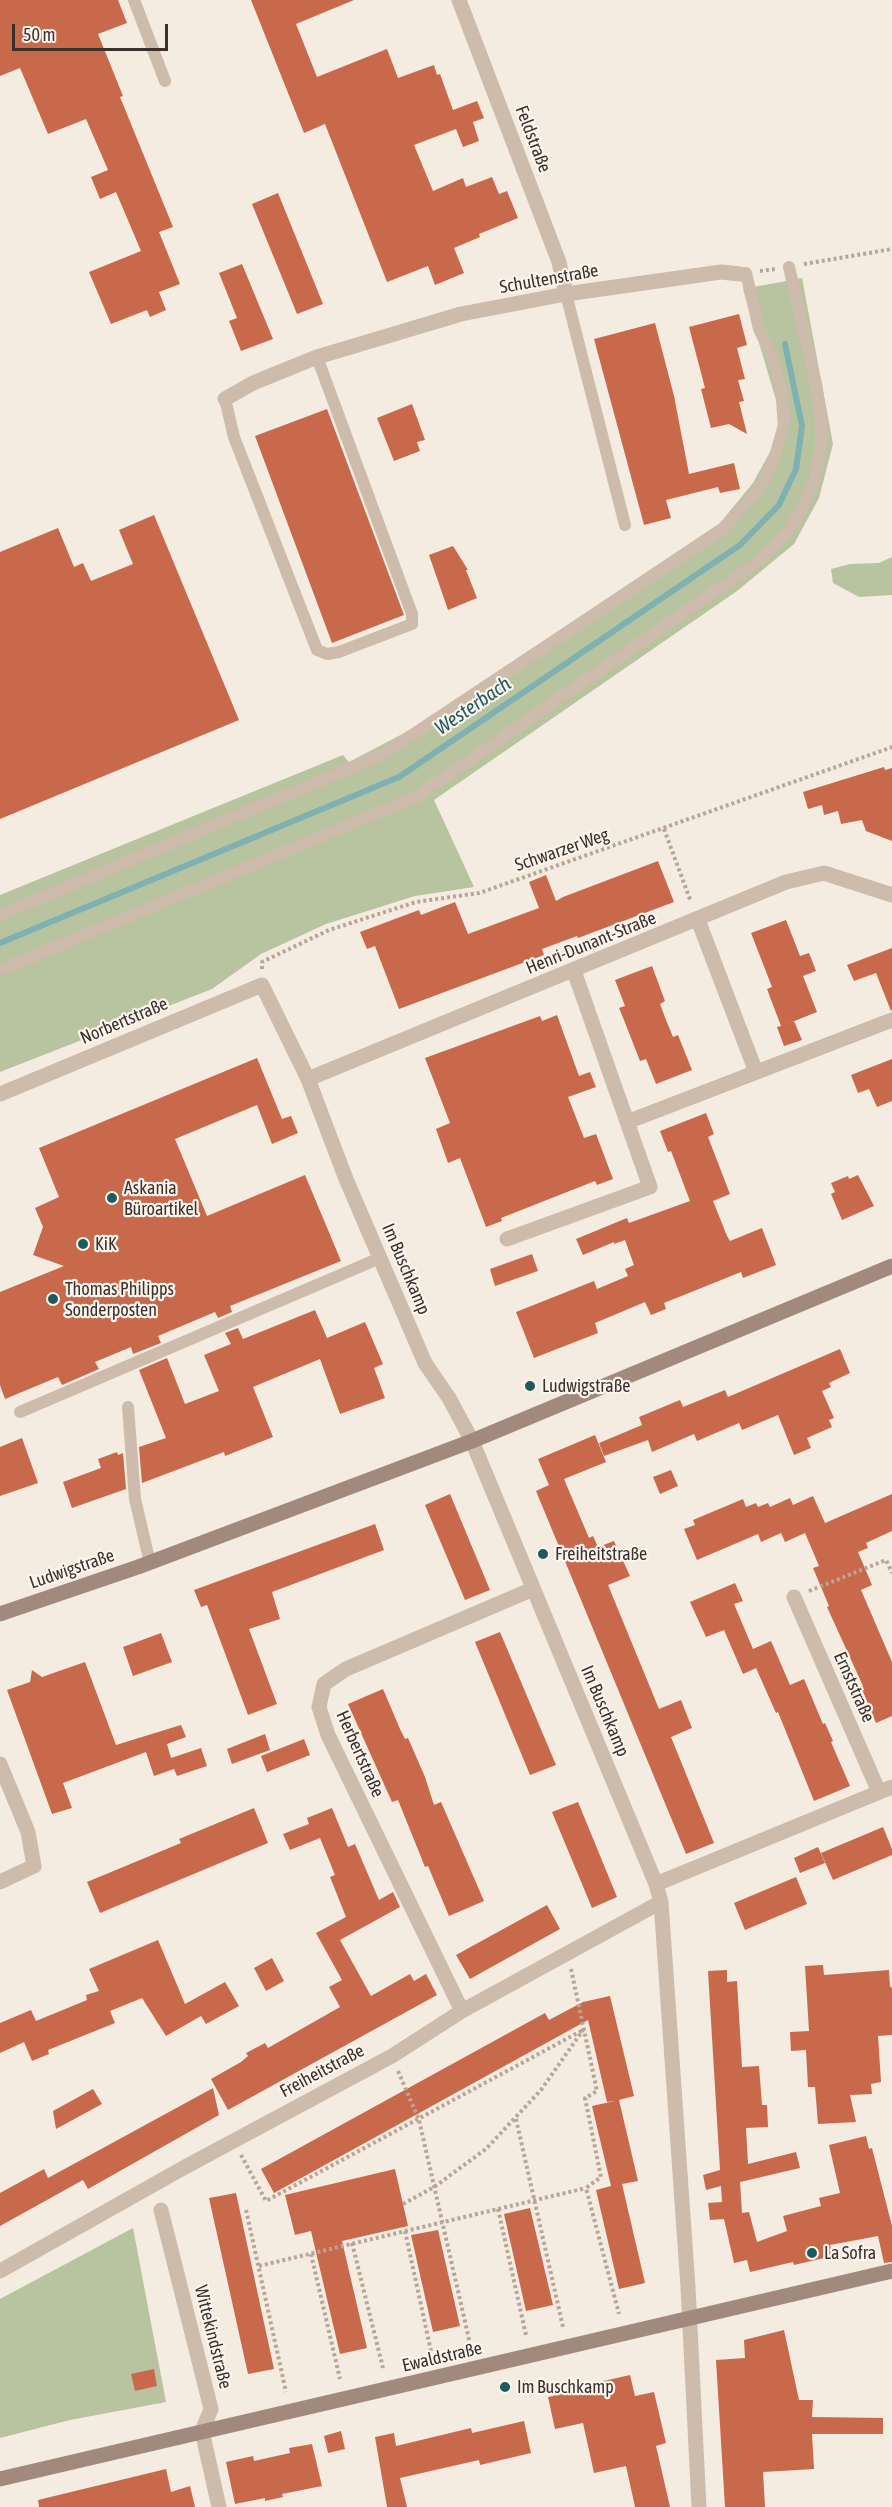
<!DOCTYPE html>
<html>
<head>
<meta charset="utf-8">
<style>
  body { margin:0 }
  #map { position:relative; width:892px; height:2507px; overflow:hidden; background:#f4ebe1; font-family:"Asap Condensed",sans-serif }
  canvas { display:block }
  .scale { position:absolute; left:12px; top:24px; width:156px; height:27px; box-sizing:border-box; border:3px solid #3b302b; border-top:0; padding-left:8px; font-size:18px; line-height:21px; white-space:nowrap; color:#3b302b; -webkit-text-stroke:4px #fbf5ee; paint-order:stroke }
</style>
</head>
<body>
<div id="map">
<canvas width="892" height="2507"></canvas>
<div class="scale">50 m</div>
</div>
<script>
const ctx = document.querySelector('canvas').getContext('2d');
ctx.lineJoin = 'round';
function fillPath(path, color) { ctx.fillStyle = color; ctx.fill(path, 'evenodd'); }
const toPath = rows => new Path2D(rows.map(r => 'M' + r).join(''));
function stroke(path, color, width, dash) { ctx.strokeStyle = color; ctx.lineWidth = width; ctx.lineCap = dash ? 'butt' : 'round'; ctx.setLineDash(dash || []); ctx.stroke(path); }
function drawText(font, color, halo, rows, align = 'center') {
  ctx.font = font + ' "Asap Condensed",sans-serif'; ctx.lineWidth = 4.5; ctx.setLineDash([]); ctx.textBaseline = 'middle'; ctx.strokeStyle = halo; ctx.fillStyle = color; for (const [text, x, y, turn = 0] of rows) {
    ctx.save(); ctx.translate(x, y); ctx.rotate((+turn || 0) * Math.PI / 180); ctx.textAlign = isNaN(turn) ? turn : align; if (halo) ctx.strokeText(text, 0, 0); ctx.fillText(text, 0, 0); ctx.restore();
  }
}
const green = toPath([
  [802,278,833,444,819,498,794,544,737,591,434,800,474,887,415,896,326,924,261,954,212,989,0,1072,0,895,343,755,349,762,410,730,720,523,753,483,770,452,778,428,776,400,743,289],
  [892,557,892,595,859,597,833,583,831,569,850,564,879,563],
  [133,2228,166,2402,70,2420,0,2438,0,2299]
]);
const stream = toPath([
  [0,943,399,777,740,545,779,505,796,469,802,426,785,344]
]);
const building = toPath([
  [0,0,118,0,127,23,98,34,123,96,120,97,173,227,159,232,180,284,159,292,166,310,150,317,147,310,111,324,89,272,141,251,116,192,100,199,91,177,108,170,86,119,48,134,20,68,0,76],
  [251,0,354,0,296,24,317,77,387,49,398,78,434,65,437,75,440,74,453,110,477,101,484,118,473,122,479,141,463,147,456,129,414,145,433,191,463,178,466,187,492,177,499,194,507,191,518,218,479,234,480,237,454,248,464,273,435,285,428,266,387,282,325,124,304,133],
  [278,193,323,304,297,314,252,204],
  [242,264,273,339,241,351,229,321,237,318,219,273],
  [739,314,747,345,737,348,745,379,738,380,744,401,739,402,747,434,729,424,711,428,701,389,705,388,689,327],
  [655,323,674,396,689,474,734,463,740,489,720,493,718,487,666,500,671,518,644,525,594,339],
  [412,404,425,440,417,442,420,451,394,461,377,418],
  [327,409,404,615,332,643,255,436],
  [154,515,239,720,0,819,0,552,58,528,74,567,83,563,91,581,133,564,119,530],
  [453,546,468,570,466,570,477,598,448,610,429,555],
  [884,767,885,770,892,768,892,841,866,831,862,820,841,824,838,811,824,815,822,805,808,809,803,792],
  [658,861,674,902,578,938,577,936,542,949,544,955,399,1009,375,946,367,949,360,932,419,910,421,915,455,902,468,934,539,908,529,882,546,875,556,901,563,897],
  [786,920,800,956,809,953,813,963,816,971,803,976,817,1012,787,1024,794,1021,802,1040,784,1046,777,1027,781,1026,767,989,772,987,751,933],
  [892,948,892,1010,891,1011,876,973,854,981,847,965],
  [652,966,665,1001,660,1004,666,1020,673,1037,678,1035,692,1070,656,1084,646,1059,640,1061,624,1020,619,1008,625,1006,615,980],
  [557,1015,579,1076,590,1072,596,1087,568,1097,584,1138,596,1134,613,1179,597,1185,595,1181,501,1218,502,1221,486,1227,460,1158,448,1163,436,1129,450,1123,425,1058,540,1016,542,1021],
  [257,1058,282,1119,291,1116,298,1133,272,1144,257,1105,175,1139,207,1216,305,1175,341,1261,230,1306,232,1312,218,1318,215,1312,158,1336,161,1343,133,1354,131,1347,95,1362,99,1369,62,1385,58,1377,5,1399,0,1385,0,1292,64,1266,33,1255,43,1227,35,1208,59,1197,39,1148],
  [892,1059,892,1101,877,1107,869,1089,858,1093,851,1075],
  [706,1113,714,1134,708,1137,730,1194,713,1201,727,1236,730,1241,762,1228,776,1265,743,1278,741,1272,664,1303,666,1309,651,1315,645,1302,595,1323,598,1333,534,1358,516,1312,594,1281,597,1289,628,1276,625,1269,634,1265,625,1240,614,1244,614,1242,583,1255,576,1239,627,1218,629,1223,690,1201,671,1151,668,1152,660,1131],
  [858,1175,874,1206,842,1220,831,1194,835,1192,831,1183,848,1176,849,1179],
  [532,1254,538,1271,495,1286,490,1269],
  [315,1310,327,1338,365,1322,383,1364,374,1368,385,1398,340,1414,320,1359,253,1387,273,1437,225,1456,224,1452,142,1483,139,1447,166,1438,139,1370,167,1358,185,1404,219,1391,204,1355,231,1344,225,1333,238,1328,243,1339],
  [840,1349,850,1373,829,1383,831,1387,822,1391,834,1418,829,1420,832,1427,807,1438,811,1448,794,1455,778,1415,742,1430,739,1423,697,1441,694,1434,652,1452,648,1440,604,1456,599,1443,642,1425,639,1417,680,1400,683,1407,725,1390,728,1397],
  [595,1435,606,1462,564,1479,589,1538,593,1536,598,1547,614,1541,630,1576,608,1585,659,1709,681,1700,692,1728,671,1737,714,1843,686,1854,536,1491,549,1485,538,1459],
  [22,1438,38,1483,0,1496,0,1447],
  [117,1452,118,1455,123,1453,126,1489,72,1508,63,1482,101,1468,98,1459],
  [671,1470,678,1486,660,1494,653,1477],
  [450,1494,490,1590,465,1600,425,1505],
  [892,1494,892,1531,866,1543,868,1548,858,1552,872,1585,861,1590,892,1662,892,1716,876,1723,861,1687,863,1686,827,1607,829,1606,813,1568,819,1566,805,1533,785,1542,781,1533,761,1542,758,1534,697,1560,684,1529,695,1525,693,1520,743,1499,746,1507,756,1503,758,1507,768,1503,770,1507,790,1498,793,1505,813,1496,825,1523],
  [375,1524,384,1550,272,1592,280,1619,249,1629,277,1704,248,1715,207,1605,201,1607,194,1590],
  [735,1583,743,1601,734,1604,753,1649,771,1641,790,1685,804,1679,823,1724,825,1723,833,1741,831,1742,850,1786,814,1801,778,1712,776,1713,756,1668,743,1674,724,1630,706,1637,690,1602],
  [500,1632,556,1765,530,1775,475,1642],
  [161,1633,172,1662,133,1676,123,1647],
  [85,1662,116,1745,181,1725,186,1737,167,1744,171,1758,201,1748,207,1766,177,1776,174,1769,154,1776,146,1752,63,1783,72,1808,52,1814,7,1690,30,1682,32,1670,42,1677],
  [383,1689,400,1729,405,1739,408,1738,425,1777,434,1805,441,1802,484,1901,449,1916,428,1866,425,1867,398,1800,392,1802,348,1704],
  [265,1734,270,1750,232,1764,227,1749],
  [304,1739,310,1755,267,1772,261,1756],
  [578,1802,617,1897,592,1908,552,1812],
  [254,1808,268,1843,100,1913,87,1882,181,1843,179,1839],
  [332,1808,348,1847,355,1844,379,1900,393,1892,400,1907,340,1940,371,1996,410,1974,414,1981,426,1974,437,1995,228,2110,211,2079,241,2062,248,2056,246,2053,265,2043,268,2048,340,2007,329,1987,342,1980,316,1933,346,1917,330,1877,335,1875,320,1838,290,1850,283,1834,309,1824,307,1818],
  [883,1827,892,1849,892,1855,833,1880,821,1853],
  [818,1847,825,1863,800,1873,794,1858],
  [796,1877,807,1904,745,1930,734,1903],
  [547,1905,560,1929,470,1979,456,1955],
  [158,1940,185,2004,225,1982,239,2006,206,2024,201,2016,166,2036,142,1998,110,2011,115,2023,48,2050,49,2054,32,2061,24,2042,0,2053,0,2023,31,2010,36,2021,87,2000,86,1995,99,1991,89,1969],
  [272,1958,284,1981,266,1991,254,1968],
  [823,1965,824,1975,889,1970,890,1986,892,1988,892,2035,878,2036,881,2082,871,2084,872,2094,850,2095,856,2122,818,2124,815,2087,808,2087,806,2050,791,2051,790,2032,809,2031,805,1966],
  [727,1970,727,1982,737,1981,742,2067,759,2066,762,2105,767,2105,768,2127,746,2128,748,2164,796,2152,800,2168,740,2182,742,2213,749,2212,757,2242,787,2231,783,2216,821,2206,819,2198,840,2193,829,2145,866,2136,869,2149,872,2148,892,2226,892,2262,884,2263,878,2236,830,2245,833,2256,794,2265,793,2262,750,2272,747,2260,734,2263,724,2219,710,2220,708,2203,722,2202,721,2186,706,2190,703,2175,720,2170,708,1971],
  [610,1996,634,2096,619,2100,638,2181,622,2184,645,2283,619,2289,596,2190,611,2186,592,2106,615,2101,607,2102,588,2020,274,2193,261,2169,545,2013,549,2020,583,2002],
  [213,2088,219,2115,88,2189,83,2180,0,2226,0,2193,44,2169,48,2178],
  [93,2089,102,2104,56,2129,53,2111],
  [395,2169,408,2226,342,2241,367,2348,340,2354,311,2231,295,2235,285,2195],
  [236,2193,274,2369,248,2374,209,2198],
  [530,2208,553,2305,526,2311,504,2214],
  [438,2230,460,2326,433,2332,411,2235],
  [784,2330,799,2400,813,2400,812,2417,883,2418,883,2434,812,2434,814,2469,763,2472,765,2507,725,2507,716,2360,745,2358,744,2340],
  [154,2369,157,2386,135,2391,131,2374],
  [630,2375,635,2396,654,2392,666,2443,656,2446,670,2507,635,2507,626,2466,594,2473,583,2423,555,2429,548,2397,599,2385,599,2382],
  [524,2421,531,2453,480,2465,479,2460,400,2478,407,2507,387,2507,375,2437,394,2433,396,2446,471,2428,472,2433],
  [341,2431,345,2449,328,2453,324,2436],
  [312,2444,322,2486,282,2494,283,2497,265,2501,265,2498,235,2504,226,2462,253,2456,254,2461,290,2453,289,2448],
  [166,2469,171,2492,190,2486,195,2507,39,2507,38,2500]
]);
const path = toPath([
  [804,264,892,249],
  [760,271,776,269],
  [664,829,691,902],
  [262,969,262,962,329,930,416,902,479,893,892,747],
  [809,1591,886,1560,892,1573],
  [571,1969,597,2091,585,2098,601,2177,586,2188,619,2314],
  [398,2071,419,2120,471,2348],
  [516,2119,563,2327],
  [241,2155,266,2201,583,2030],
  [403,2204,434,2187,486,2149,541,2090,583,2030],
  [498,2209,526,2335],
  [246,2210,286,2392],
  [405,2231,432,2356],
  [352,2243,383,2368],
  [311,2254,340,2379],
  [259,2266,586,2188]
]);
const lane = toPath([
  [134,0,165,81],
  [566,294,625,525],
  [225,399,234,437,317,650,327,654,339,652,412,624,412,614,317,357],
  [0,915,382,755,723,529,755,494,766,476,775,457,785,421,781,390,772,356,759,329,746,273],
  [0,970,416,797,759,561,788,531,804,505,816,476,821,446,821,416,816,384,789,267],
  [128,1407,135,1499,150,1563],
  [20,1412,380,1258]
]);
const street = toPath([
  [459,0,559,262,566,294],
  [225,399,253,383,317,357,461,314,566,294,721,272,740,274],
  [698,920,756,1072],
  [308,1079,786,882,824,873,892,895],
  [0,1094,262,985,308,1079,346,1179,425,1363,449,1398,472,1441,656,1884,661,1902,688,2287,699,2507],
  [627,1122,892,1020],
  [507,1239,650,1187,574,971],
  [794,1597,879,1792],
  [0,1764,28,1832,34,1866,0,1882],
  [656,1884,892,1787],
  [462,2011,328,1735,319,1707,324,1684,346,1669,533,1589],
  [161,2210,211,2409,202,2431,219,2507],
  [0,2271,185,2167,392,2056,462,2011,661,1902]
]);
const secondary = toPath([
  [0,1614,138,1567,472,1441,892,1266],
  [0,2479,892,2271]
]);
const markers = [
  [112,1198,6,"#1f5a5e"],
  [83,1244,6,"#1f5a5e"],
  [53,1299,6,"#1f5a5e"],
  [530,1386,6,"#1f5a5e"],
  [543,1554,6,"#1f5a5e"],
  [812,2253,6,"#1f5a5e"],
  [505,2387,6,"#1f5a5e"]
];
const streetNames = [
  ["Feldstraße",533,139,69],
  ["Schultenstraße",549,279,-10],
  ["Schwarzer Weg",562,850,-19],
  ["Henri-Dunant-Straße",591,943,-22],
  ["Norbertstraße",124,1021,-23],
  ["Im Buschkamp",406,1269,67],
  ["Ludwigstraße",72,1569,-19],
  ["Ernststraße",854,1687,66],
  ["Im Buschkamp",605,1711,67],
  ["Herbertstraße",360,1754,66],
  ["Freiheitstraße",322,2071,-28],
  ["Wittekindstraße",213,2337,76],
  ["Ewaldstraße",442,2357,-13]
];
const poiNames = [
  ["Askania",124,1188],
  ["Büroartikel",124,1209],
  ["KiK",95,1244],
  ["Thomas Philipps",65,1289],
  ["Sonderposten",65,1310],
  ["Ludwigstraße",542,1386],
  ["Freiheitstraße",555,1554],
  ["La Sofra",824,2253],
  ["Im Buschkamp",517,2387]
];
const waterNames = [
  ["Westerbach",473,706,-34]
];
fillPath(green, '#b8c4a0');
stroke(stream, '#7fb0b2', 6);
fillPath(building, '#c8694b');
stroke(path, '#b9a596', 4, [3, 3]);
stroke(lane, '#cdbbac', 12);
stroke(street, '#cdbbac', 15);
stroke(secondary, '#a18a7d', 15);
for (const [x, y, r, color] of markers) { const dot = new Path2D(); dot.arc(x, y, r, 0, 2 * Math.PI); ctx.fillStyle = color; ctx.fill(dot); stroke(dot, '#fbf5ee', 2); }
drawText('18px', '#3b302b', '#fbf5ee', streetNames);
drawText('18px', '#3b302b', '#fbf5ee', poiNames, 'left');
drawText('italic 20px', '#1f5a5e', '#fbf5ee', waterNames);
</script>
</body>
</html>
